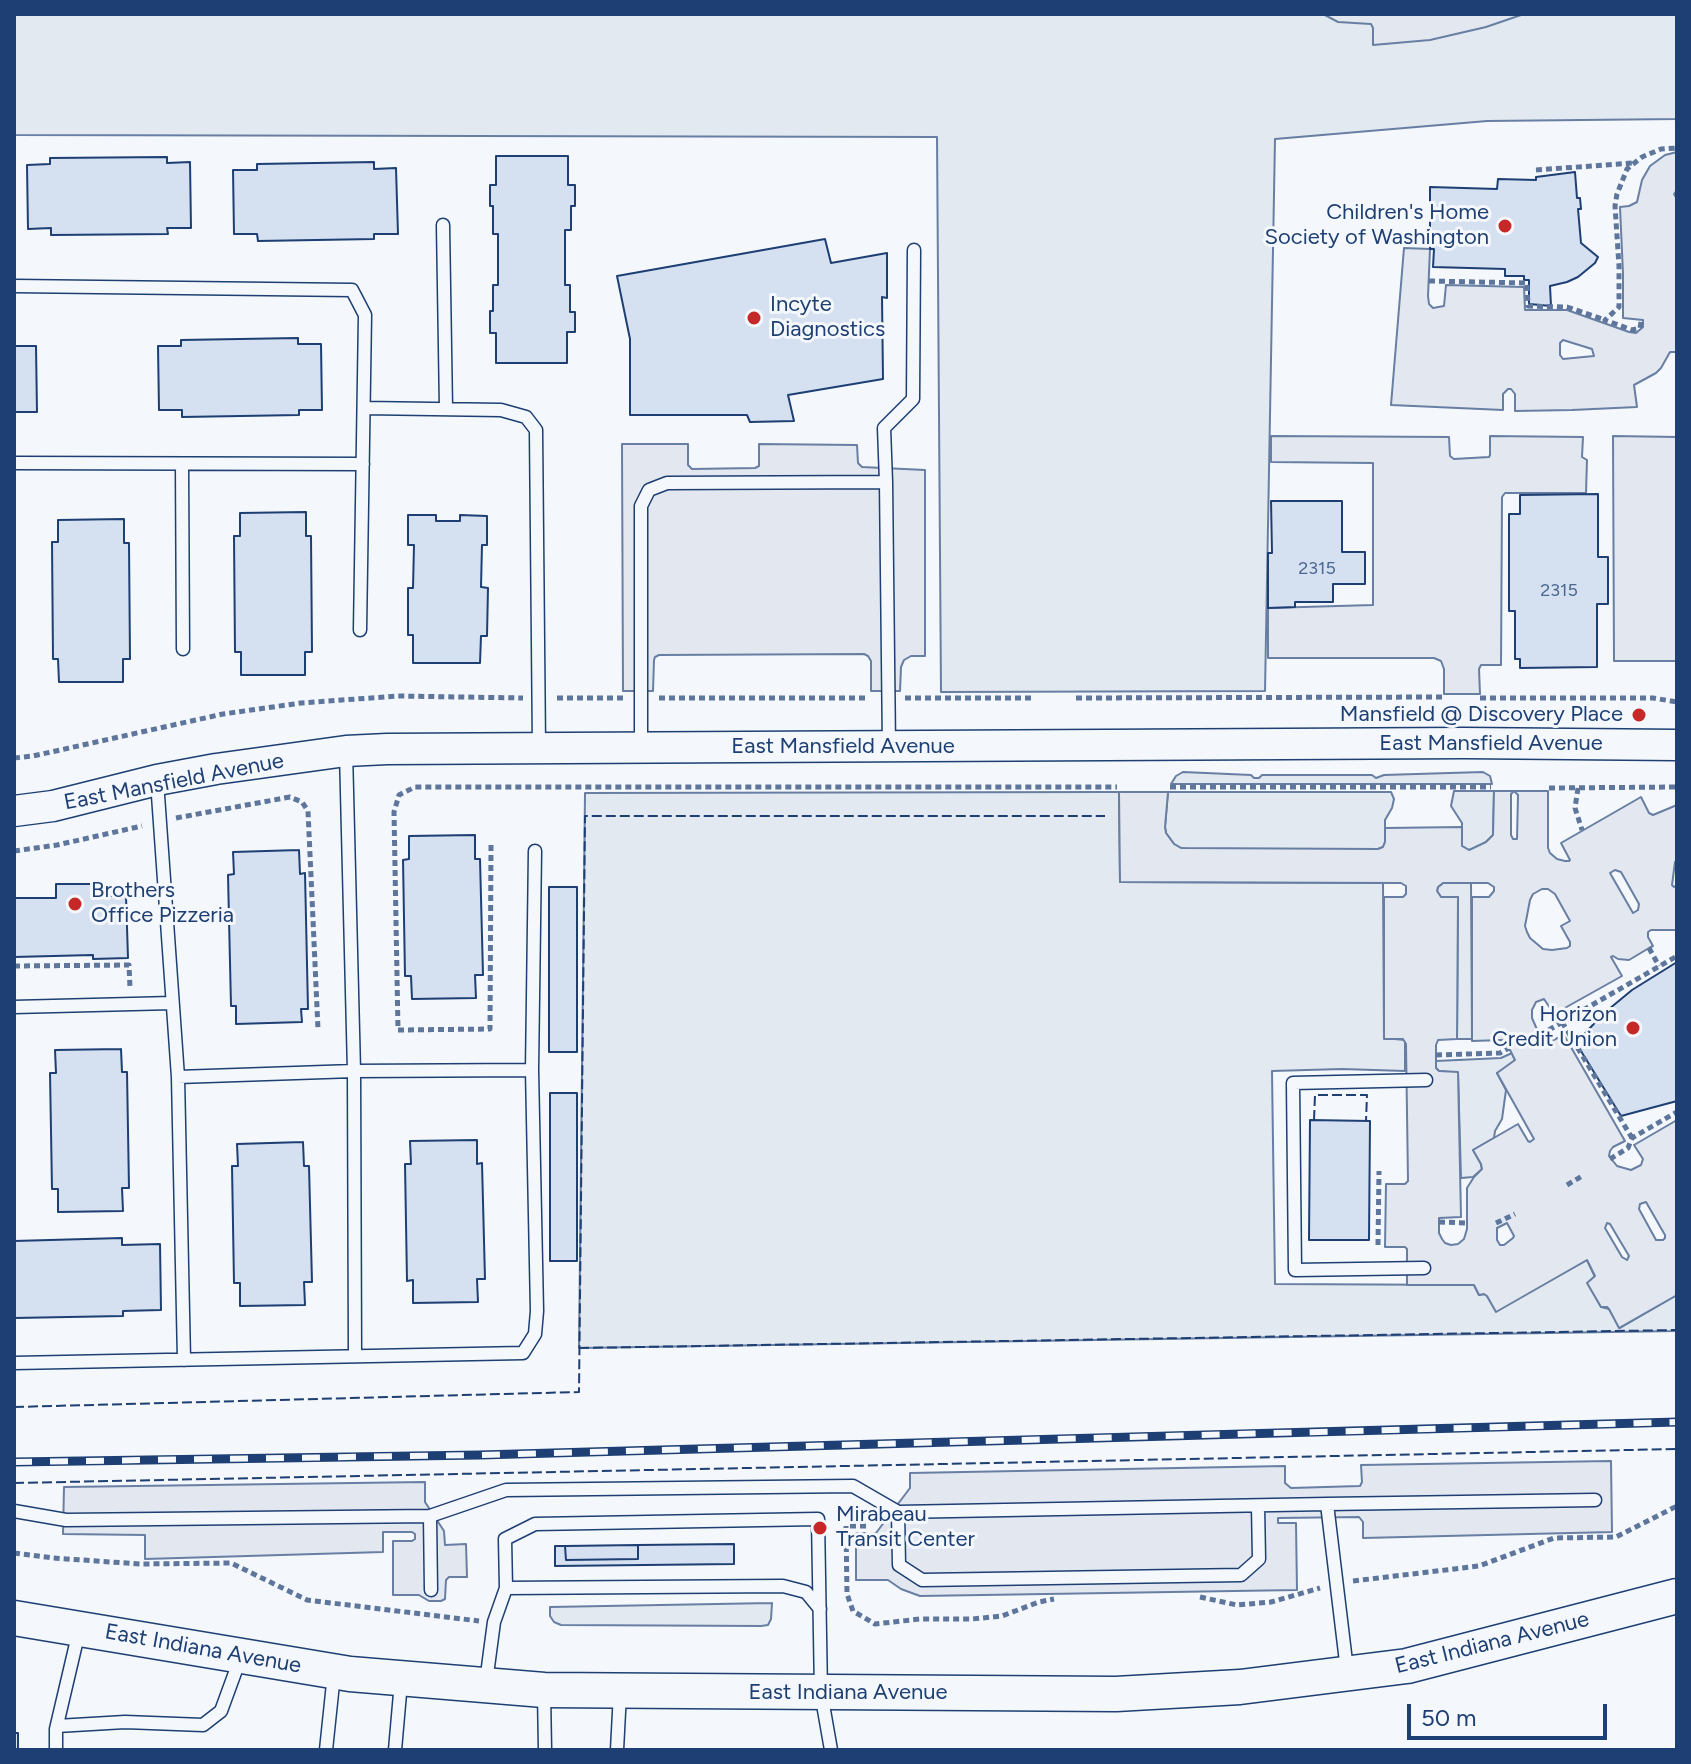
<!DOCTYPE html>
<html>
<head>
<meta charset="utf-8">
<style>
  body { margin:0 }
  #map { position:relative; width:1691px; height:1764px; overflow:hidden; background:#f4f7fb; font-family:Figtree,sans-serif }
  canvas { display:block }
  .frame { position:absolute; inset:0; border:16px solid #1d3f73; pointer-events:none }
  .scale { position:absolute; left:1407px; top:1704px; width:200px; height:36px; box-sizing:border-box; border:4px solid #1d3f73; border-top:0; padding-left:10px; font-size:24px; line-height:28px; white-space:nowrap; color:#1d3f73; -webkit-text-stroke:6px #f4f7fb; paint-order:stroke }
</style>
</head>
<body>
<div id="map">
<canvas width="1691" height="1764"></canvas>
<div class="frame"></div>
<div class="scale">50 m</div>
</div>
<script>
const ctx = document.querySelector('canvas').getContext('2d');
ctx.lineJoin = 'round';
function fillPath(path, color) { ctx.fillStyle = color; ctx.fill(path, 'evenodd'); }
const toPath = rows => new Path2D(rows.map(r => 'M' + r).join(''));
function stroke(path, color, width, dash) { ctx.strokeStyle = color; ctx.lineWidth = width; ctx.lineCap = dash ? 'butt' : 'round'; ctx.setLineDash(dash || []); ctx.stroke(path); }
function drawText(font, color, halo, rows, align = 'center') {
  ctx.font = font + ' Figtree,sans-serif'; ctx.lineWidth = 6; ctx.setLineDash([]); ctx.textBaseline = 'middle'; ctx.strokeStyle = halo; ctx.fillStyle = color; for (const [text, x, y, turn = 0] of rows) {
    ctx.save(); ctx.translate(x, y); ctx.rotate((+turn || 0) * Math.PI / 180); ctx.textAlign = isNaN(turn) ? turn : align; if (halo) ctx.strokeText(text, 0, 0); ctx.fillText(text, 0, 0); ctx.restore();
  }
}
const green = toPath([
  [14,14,1677,14,1677,119,1487,121,1275,139,1265,691,941,692,937,137,14,135,14,14],
  [1183,772,1251,775,1254,778,1259,778,1262,775,1372,775,1376,778,1384,775,1483,772,1490,776,1492,784,1171,784,1176,776,1183,772],
  [1454,791,1494,791,1493,835,1486,842,1475,849,1469,850,1462,846,1462,823,1451,806,1454,791],
  [1105,792,1119,792,1120,882,1383,883,1384,1038,1405,1040,1405,1071,1342,1069,1272,1071,1275,1284,1474,1285,1479,1295,1484,1294,1487,1296,1496,1311,1587,1260,1595,1277,1588,1283,1601,1307,1609,1309,1620,1328,1677,1295,1677,1331,579,1348,585,793,1105,792],
  [1168,792,1391,792,1394,799,1392,808,1385,820,1385,842,1383,847,1378,849,1190,849,1181,848,1174,844,1166,833,1165,827,1168,792],
  [1443,883,1471,883,1472,1039,1457,1039,1458,897,1441,897,1437,891,1438,887,1443,883],
  [1512,1053,1515,1060,1513,1063,1497,1073,1506,1090,1502,1119,1495,1131,1494,1138,1473,1150,1481,1164,1482,1169,1473,1177,1461,1178,1458,1073,1439,1071,1436,1068,1436,1061,1501,1058,1512,1053],
  [772,1603,771,1619,768,1625,761,1626,561,1625,554,1622,550,1616,550,1607,772,1603]
]);
const parking = toPath([
  [1323,14,1524,14,1486,27,1430,40,1373,45,1373,28,1371,24,1338,22,1323,14],
  [1677,152,1677,190,1674,194,1677,199,1677,352,1670,352,1661,368,1656,373,1634,385,1637,407,1572,410,1515,411,1515,394,1511,389,1508,389,1503,394,1503,410,1391,405,1404,248,1430,249,1428,296,1429,304,1433,308,1444,306,1446,285,1524,287,1525,310,1567,310,1629,332,1636,333,1643,327,1643,320,1623,318,1623,274,1620,207,1629,206,1637,202,1642,180,1650,166,1665,155,1677,152],
  [1563,340,1592,349,1594,356,1563,359,1560,355,1560,343,1563,340],
  [1271,436,1449,437,1450,456,1454,459,1489,457,1490,455,1490,436,1583,437,1582,457,1587,460,1586,493,1505,493,1502,497,1501,665,1481,665,1479,669,1480,694,1444,694,1444,669,1441,661,1434,658,1268,658,1268,608,1373,605,1373,463,1271,462,1271,436],
  [1613,436,1677,437,1677,661,1614,661,1613,436],
  [622,444,688,444,688,465,692,469,755,468,759,466,759,444,857,445,858,463,862,467,925,470,925,656,911,656,904,660,901,667,900,691,871,691,871,661,868,656,864,654,659,655,655,657,654,660,653,691,623,691,622,444],
  [1494,791,1548,791,1548,848,1550,853,1557,859,1565,861,1569,861,1570,860,1561,843,1641,797,1649,813,1653,815,1677,805,1677,860,1675,862,1672,885,1674,887,1677,885,1677,930,1651,930,1648,932,1648,937,1653,946,1649,948,1629,960,1618,959,1613,956,1611,957,1622,976,1554,1014,1544,999,1536,1002,1532,1010,1532,1018,1542,1041,1545,1044,1564,1035,1625,1141,1613,1147,1610,1151,1609,1156,1617,1166,1631,1170,1641,1165,1643,1159,1634,1145,1677,1120,1677,1295,1619,1328,1609,1309,1607,1307,1601,1307,1587,1283,1595,1276,1587,1260,1496,1312,1487,1296,1484,1294,1479,1295,1474,1285,1407,1285,1407,1249,1405,1247,1385,1247,1386,1184,1405,1184,1408,1181,1406,1044,1403,1039,1384,1039,1384,897,1403,897,1406,894,1406,886,1401,883,1120,882,1119,792,1168,792,1165,827,1166,833,1174,844,1181,848,1378,849,1383,847,1385,842,1385,828,1462,827,1462,846,1469,850,1486,842,1493,835,1494,791],
  [1514,791,1518,795,1517,839,1513,839,1511,835,1511,794,1514,791],
  [1615,870,1621,872,1639,904,1638,910,1633,913,1610,873,1615,870],
  [1443,883,1488,883,1494,887,1494,891,1489,897,1472,897,1472,1041,1503,1040,1506,1042,1515,1060,1497,1073,1534,1139,1530,1142,1528,1141,1518,1124,1473,1150,1481,1164,1482,1169,1474,1177,1467,1188,1467,1229,1464,1239,1458,1244,1451,1245,1445,1243,1442,1239,1439,1233,1439,1218,1461,1217,1458,1072,1439,1071,1436,1068,1436,1045,1438,1040,1457,1039,1458,897,1441,897,1437,891,1438,887,1443,883],
  [1542,889,1548,889,1555,894,1570,921,1561,926,1570,942,1570,946,1567,948,1552,950,1543,949,1530,938,1527,932,1525,926,1530,900,1533,894,1542,889],
  [1646,1202,1665,1235,1665,1238,1663,1240,1656,1240,1639,1209,1640,1204,1646,1202],
  [1507,1223,1514,1236,1513,1238,1504,1245,1500,1245,1497,1240,1497,1228,1507,1223],
  [1607,1223,1610,1224,1629,1256,1627,1260,1622,1257,1605,1228,1607,1223],
  [1611,1461,1612,1532,1363,1538,1363,1522,1359,1517,1278,1518,1278,1523,1296,1523,1297,1590,920,1596,901,1589,888,1580,856,1580,856,1533,876,1533,910,1488,910,1473,1285,1466,1285,1483,1291,1488,1360,1486,1362,1482,1361,1465,1611,1461],
  [425,1482,425,1502,444,1531,445,1545,466,1544,467,1577,449,1577,446,1580,445,1599,441,1601,429,1601,419,1595,393,1595,393,1541,412,1541,415,1539,415,1534,412,1532,383,1532,383,1552,145,1559,145,1535,63,1534,64,1487,425,1482]
]);
const building = toPath([
  [496,156,568,156,568,185,575,185,575,206,571,206,571,230,565,230,565,285,570,285,570,312,575,312,575,332,567,332,567,363,496,363,496,333,490,333,490,311,493,311,493,285,498,285,498,234,493,234,493,206,490,206,490,185,496,185,496,156],
  [167,157,167,163,190,162,191,228,167,228,168,234,51,235,51,228,28,229,27,165,50,164,50,158,167,157],
  [374,162,374,169,396,168,398,234,374,234,374,239,258,241,257,234,234,234,233,170,257,170,257,164,374,162],
  [1575,172,1577,198,1580,198,1581,209,1578,209,1581,243,1598,257,1595,263,1578,277,1567,282,1550,286,1551,306,1529,304,1529,280,1524,280,1524,276,1505,276,1505,269,1433,267,1434,249,1430,249,1430,187,1497,189,1498,179,1536,180,1536,177,1575,172],
  [825,239,831,263,887,253,887,298,882,297,883,379,788,395,794,421,750,422,747,415,630,415,630,339,617,276,825,239],
  [298,338,298,344,321,344,322,410,299,410,299,415,182,417,182,410,159,410,158,346,181,346,181,340,298,338],
  [14,346,36,346,37,412,14,412,14,346],
  [1598,494,1598,557,1608,557,1608,604,1597,604,1597,667,1520,668,1520,659,1515,659,1515,611,1509,611,1509,514,1520,514,1520,495,1598,494],
  [1271,501,1342,501,1342,552,1365,552,1365,584,1333,584,1333,602,1295,602,1295,607,1268,608,1268,553,1272,553,1271,501],
  [306,512,306,536,311,536,312,652,305,652,305,675,241,675,241,652,235,652,234,536,240,536,240,513,306,512],
  [408,515,436,515,436,521,460,521,460,515,487,516,487,545,482,545,481,587,488,588,487,636,481,636,480,663,413,663,413,635,408,635,408,588,413,588,414,545,408,545,408,515],
  [124,519,124,543,129,543,130,659,123,659,123,682,59,682,58,659,53,659,52,542,58,542,58,520,124,519],
  [475,835,475,859,480,859,483,975,475,975,476,998,412,999,411,976,405,976,403,860,409,859,409,836,475,835],
  [299,850,300,874,305,873,308,1009,301,1009,302,1022,236,1024,236,1006,231,1006,228,875,234,874,233,852,299,850],
  [56,884,96,884,96,896,126,896,128,958,93,959,93,955,14,957,14,898,56,898,56,884],
  [549,887,577,887,577,1052,549,1052,549,887],
  [1677,962,1677,1101,1621,1116,1576,1043,1603,1014,1632,990,1677,962],
  [121,1049,122,1072,127,1072,129,1188,122,1188,123,1211,58,1212,58,1189,52,1189,50,1073,56,1073,55,1050,121,1049],
  [550,1093,577,1093,577,1261,550,1261,550,1093],
  [1310,1120,1370,1121,1369,1240,1309,1240,1310,1120],
  [477,1140,477,1164,482,1163,485,1279,477,1279,478,1302,413,1303,413,1280,407,1281,405,1164,411,1164,410,1141,477,1140],
  [303,1142,304,1166,309,1166,312,1282,304,1282,305,1305,240,1306,240,1283,234,1283,232,1166,238,1166,237,1144,303,1142],
  [122,1238,122,1245,160,1244,161,1310,123,1311,123,1316,14,1318,14,1241,122,1238],
  [734,1544,734,1564,555,1566,555,1546,565,1546,566,1560,638,1559,638,1545,734,1544],
  [638,1545,638,1559,566,1560,565,1546,638,1545],
  [14,1733,18,1733,18,1750,14,1750,14,1733]
]);
const path = toPath([
  [1536,170,1633,163],
  [1429,281,1527,283,1528,306,1567,307,1605,320],
  [1641,322,1640,328,1632,330,1605,320,1619,307,1619,266,1615,206,1617,194,1627,169,1642,157,1661,149,1677,148],
  [557,698,623,698],
  [659,698,869,698],
  [905,698,1031,698],
  [1076,698,1443,697],
  [1480,698,1653,698,1677,702],
  [14,758,33,756,223,714,301,703,398,696,523,698],
  [1170,787,1491,787],
  [1549,788,1677,787],
  [1578,788,1575,808,1582,830],
  [176,818,290,797,302,802,308,811,318,1029],
  [491,845,490,1029,398,1030,394,812,399,795,415,787,1117,787],
  [14,851,57,845,142,826],
  [1649,948,1659,966],
  [14,966,129,965,130,988],
  [1562,1022,1632,1138],
  [1540,1035,1677,956],
  [1436,1055,1500,1053,1509,1048],
  [1610,1159,1628,1148,1632,1138,1677,1112],
  [1567,1185,1584,1175],
  [1439,1222,1467,1223],
  [1496,1223,1515,1214],
  [1378,1245,1379,1171],
  [866,1526,846,1526,847,1594,853,1611,875,1624,920,1619,972,1619,1002,1616,1039,1602,1054,1599],
  [14,1553,53,1558,140,1564,231,1563,307,1600,479,1621],
  [1353,1581,1479,1566,1554,1538,1616,1537,1677,1506],
  [1200,1597,1237,1605,1271,1602,1320,1588]
]);
const service = toPath([
  [443,225,446,409],
  [14,286,352,290,365,315,360,630],
  [364,408,501,410,526,417,536,430,539,748],
  [14,463,363,464],
  [182,464,183,649],
  [886,482,884,428,913,399,914,250],
  [641,746,641,506,649,490,667,483,886,482,889,747],
  [346,752,354,1071,355,1356],
  [157,781,178,1077],
  [14,1007,172,1003],
  [532,1070,535,851],
  [1424,1268,1295,1270,1293,1083,1426,1080],
  [14,1363,523,1353,535,1334,537,1311,532,1070,354,1071,178,1077,184,1360],
  [1327,1504,1595,1500],
  [14,1511,66,1520,430,1516,506,1490,853,1486,898,1512,1327,1504,1347,1670],
  [898,1512,899,1565,922,1580,1241,1575,1259,1559,1258,1506],
  [430,1516,431,1590],
  [506,1588,783,1586,806,1592,820,1609],
  [486,1682,494,1622,506,1588,505,1539,535,1524,818,1519,821,1693,831,1750],
  [544,1693,545,1750],
  [57,1726,125,1722,203,1725,221,1711,240,1659],
  [56,1750,56,1729,79,1631],
  [326,1750,334,1674],
  [395,1750,401,1682],
  [617,1750,620,1693]
]);
const tertiary = toPath([
  [14,811,53,806,157,780,216,769,346,751,387,749,1464,743,1677,745]
]);
const secondary = toPath([
  [14,1618,350,1674,544,1690,1116,1694,1240,1687,1407,1666,1677,1596]
]);
const rail = toPath([
  [14,1462,480,1455,1677,1422]
]);
const fence = toPath([
  [1314,1120,1315,1095,1367,1095,1366,1121],
  [579,1348,1677,1330],
  [14,1407,579,1392,585,816,1105,816],
  [14,1483,1677,1449]
]);
const markers = [
  [1505,226,8,"#c62828"],
  [754,318,8,"#c62828"],
  [1639,715,8,"#c62828"],
  [75,904,8,"#c62828"],
  [1633,1028,8,"#c62828"],
  [820,1528,8,"#c62828"]
];
const numberNames = [
  ["2315",1317,569],
  ["2315",1559,591]
];
const poiNames = [
  ["Children's Home",1489,213],
  ["Society of Washington",1489,238],
  ["Incyte",770,305,"left"],
  ["Diagnostics",770,330,"left"],
  ["Mansfield @ Discovery Place",1623,715],
  ["Brothers",91,891,"left"],
  ["Office Pizzeria",91,916,"left"],
  ["Horizon",1617,1015],
  ["Credit Union",1617,1040],
  ["Mirabeau",836,1515,"left"],
  ["Transit Center",836,1540,"left"]
];
const streetNames = [
  ["East Mansfield Avenue",1491,744],
  ["East Mansfield Avenue",843,747],
  ["East Mansfield Avenue",174,782,-11],
  ["East Indiana Avenue",1492,1643,-14],
  ["East Indiana Avenue",203,1649,10],
  ["East Indiana Avenue",848,1693]
];
fillPath(green, '#e3e9f0');
stroke(green, '#687fa3', 2);
fillPath(parking, '#e3e8f0');
stroke(parking, '#687fa3', 2);
fillPath(building, '#d5e0f0');
stroke(building, '#1d3f73', 2);
stroke(service, '#1d3f73', 15);
stroke(tertiary, '#1d3f73', 33);
stroke(secondary, '#1d3f73', 37);
stroke(path, '#5e769c', 5, [6, 4]);
stroke(service, '#f4f7fb', 12);
stroke(tertiary, '#f4f7fb', 30);
stroke(secondary, '#f4f7fb', 34);
stroke(rail, '#1d3f73', 9);
stroke(rail, '#f4f7fb', 6, [18]);
stroke(fence, '#1d3f73', 2, [10, 4]);
for (const [x, y, r, color] of markers) { const dot = new Path2D(); dot.arc(x, y, r, 0, 2 * Math.PI); ctx.fillStyle = color; ctx.fill(dot); stroke(dot, '#f4f7fb', 3); }
drawText('18px', '#4b6792', null, numberNames);
drawText('22px', '#1d3f73', '#f4f7fb', poiNames, 'right');
drawText('22px', '#1d3f73', '#f4f7fb', streetNames);
</script>
</body>
</html>
